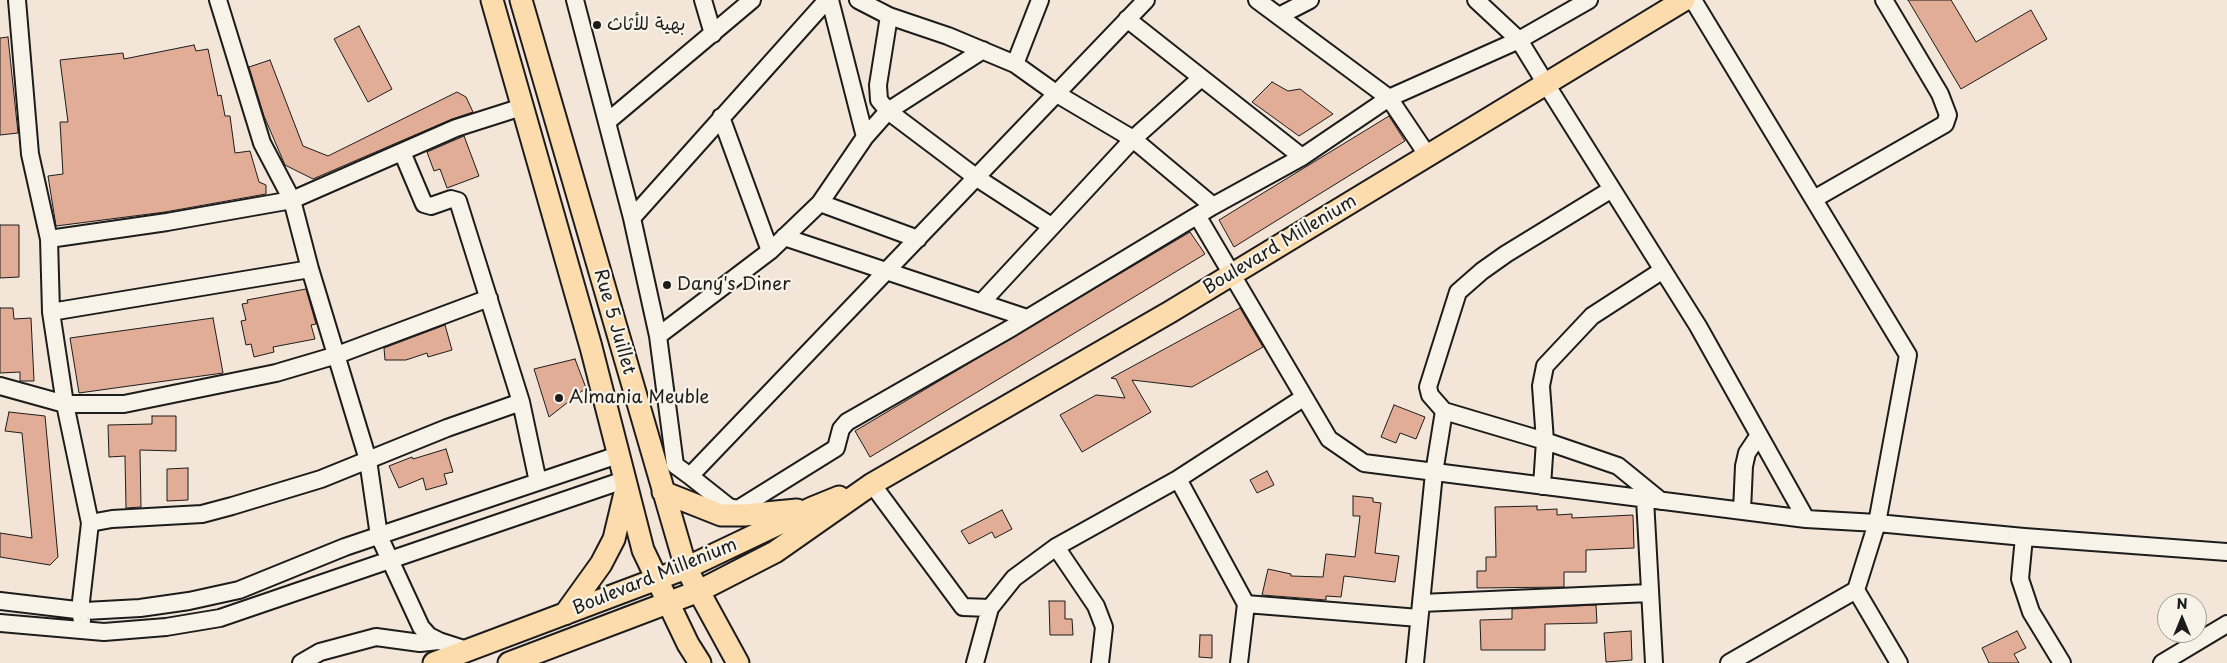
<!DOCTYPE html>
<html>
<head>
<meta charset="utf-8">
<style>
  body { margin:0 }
  #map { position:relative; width:2227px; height:663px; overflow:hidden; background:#f3e5d8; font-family:"Playpen Sans",sans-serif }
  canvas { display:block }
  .north { position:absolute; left:2157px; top:593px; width:50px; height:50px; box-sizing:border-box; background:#f7f3e8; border:1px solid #9f9d96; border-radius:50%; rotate:0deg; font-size:14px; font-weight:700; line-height:20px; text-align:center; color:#1c1c1c }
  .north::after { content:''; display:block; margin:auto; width:18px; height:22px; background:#1c1c1c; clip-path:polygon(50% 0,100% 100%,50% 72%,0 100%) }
</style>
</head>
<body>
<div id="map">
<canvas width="2227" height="663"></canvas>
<div class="north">N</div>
</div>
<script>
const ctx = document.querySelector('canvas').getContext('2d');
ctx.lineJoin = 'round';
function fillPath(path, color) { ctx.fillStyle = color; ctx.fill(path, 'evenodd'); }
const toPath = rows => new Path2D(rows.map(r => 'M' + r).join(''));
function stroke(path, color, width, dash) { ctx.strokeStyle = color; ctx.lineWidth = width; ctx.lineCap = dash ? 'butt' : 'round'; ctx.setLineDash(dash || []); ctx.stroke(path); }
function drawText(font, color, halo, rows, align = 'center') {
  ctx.font = font + ' "Playpen Sans","Playpen Sans Arabic",sans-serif'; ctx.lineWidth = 4.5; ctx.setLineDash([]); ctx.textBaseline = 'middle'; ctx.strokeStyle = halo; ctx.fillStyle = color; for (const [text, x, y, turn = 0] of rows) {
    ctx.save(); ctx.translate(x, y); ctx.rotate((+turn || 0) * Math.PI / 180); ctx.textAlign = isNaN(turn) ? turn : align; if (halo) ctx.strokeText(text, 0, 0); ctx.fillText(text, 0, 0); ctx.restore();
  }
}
const building = toPath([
  [1908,0,1951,0,1976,42,2031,10,2047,39,1961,89,1908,0],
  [359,26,392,89,368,102,334,39,359,26],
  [8,37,18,133,0,135,0,38,8,37],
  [194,45,196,51,208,49,218,96,221,95,225,116,230,116,235,153,250,151,259,182,266,185,266,194,165,212,56,226,48,176,63,174,60,122,68,122,60,60,123,53,124,59,194,45],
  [270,60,303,146,328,156,457,92,466,97,473,112,452,119,313,179,285,165,264,116,249,67,270,60],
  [1272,82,1288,91,1300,89,1333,114,1299,136,1252,102,1272,82],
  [1389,116,1405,141,1234,247,1219,220,1389,116],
  [464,136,479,176,447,188,440,169,434,171,427,152,464,136],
  [0,225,19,225,19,277,0,278,0,225],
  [1190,232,1205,254,870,457,855,431,1190,232],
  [306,289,316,324,311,325,315,339,273,347,274,352,254,357,251,344,246,345,241,321,246,320,242,304,248,303,247,300,306,289],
  [0,308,13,308,14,319,31,318,34,381,20,381,20,372,0,373,0,308],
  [1240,308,1263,347,1192,387,1132,380,1151,412,1082,452,1060,415,1096,395,1125,398,1116,379,1111,378,1240,308],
  [213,318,223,373,79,393,70,338,213,318],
  [445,325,452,350,428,357,427,353,406,360,385,360,384,348,445,325],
  [575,359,586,388,549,417,534,369,575,359],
  [1394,405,1425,417,1416,439,1400,433,1396,443,1381,437,1394,405],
  [9,412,45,416,58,557,50,565,0,557,0,533,32,538,22,433,5,431,9,412],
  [152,416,176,416,176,451,140,450,141,507,126,508,125,456,109,457,108,425,152,424,152,416],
  [446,449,453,472,444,474,447,484,426,490,423,478,399,488,389,466,412,457,413,459,446,449],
  [188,468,188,500,167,501,167,469,188,468],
  [1267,471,1274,485,1257,493,1250,480,1267,471],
  [1353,496,1373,498,1373,502,1381,503,1375,553,1399,556,1395,582,1344,576,1341,597,1326,596,1326,600,1262,595,1268,569,1291,574,1291,576,1323,577,1326,554,1355,557,1360,516,1353,516,1353,496],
  [1537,506,1537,510,1557,509,1557,515,1572,514,1572,518,1633,515,1634,548,1586,550,1586,572,1564,572,1564,587,1477,588,1477,571,1486,571,1486,557,1496,557,1495,507,1537,506],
  [1002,510,1012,529,995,538,992,532,969,544,961,531,1002,510],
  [1049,601,1065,601,1065,619,1072,619,1073,635,1050,635,1049,601],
  [1596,605,1597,623,1545,624,1545,650,1481,650,1480,620,1512,619,1512,609,1596,605],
  [1631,631,1632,660,1606,662,1604,633,1631,631],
  [2017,631,2026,648,2014,654,2019,663,1989,663,1982,648,2017,631],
  [1200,635,1212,635,1212,658,1199,657,1200,635]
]);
const minor = toPath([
  [17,0,30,154,49,239,51,312,65,404,90,523,80,610,82,621],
  [218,0,262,143,292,200,310,269,368,460,379,536,421,627,429,636,439,641,467,650],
  [575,0,632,218,658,336,675,465,690,476],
  [703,0,713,34],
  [830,0,865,137],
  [858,0,889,16,948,36,1015,64,1057,94,1133,139,1213,206],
  [1146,0,690,476,729,507,738,509,836,448,841,429,847,422,1013,327,1213,206,1302,157,1389,98,1519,40,1589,0],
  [1257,0,1389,98,1428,156],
  [1476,0,1519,40,1546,84,1698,326,1806,519],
  [1693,0,1908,355,1877,523,1856,590,1729,663],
  [889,16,878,85,879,100,888,111,977,178,1051,226],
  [1279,16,1310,0],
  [1127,19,1302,157],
  [1015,64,1040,0],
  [721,117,770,251],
  [607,122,752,0],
  [402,152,424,204,431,206,451,199,458,201,521,402,538,482],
  [1814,199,1945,124,1948,115,1940,94,1884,0],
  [820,203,918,239],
  [1198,217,1329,439,1364,463,1806,519,1877,523,2024,537,2227,552],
  [632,218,827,0],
  [784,237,1027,318],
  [49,239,167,222,292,200,456,128,522,107],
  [981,303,1133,139,1201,78],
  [51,312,310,269],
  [658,336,770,251,820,203,865,137,888,111,983,50],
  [0,386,65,404,124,404,276,373,337,355,489,298],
  [1444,411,1545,441,1541,386,1545,366,1592,316,1663,270],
  [1178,479,1246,604,1239,663],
  [872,484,963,607,990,608],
  [1542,486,1545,441,1618,466,1661,501],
  [1645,499,1654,663],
  [1742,511,1744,466,1747,453,1759,435],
  [90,523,112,519,202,514,232,506,321,479,447,428,521,402],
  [2024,537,2020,579,2031,612,2062,663],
  [1056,547,1096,606,1104,627,1100,663],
  [1856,590,1899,663],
  [0,601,85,611,140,608,189,601,239,590,345,547,618,455],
  [1421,603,1650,593],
  [1246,604,1419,618],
  [0,623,104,632,166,627,220,618,624,480],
  [301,663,320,652,376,637,420,643,439,641],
  [975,663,990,608,1014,578,1056,547,1178,479,1303,398],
  [1415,663,1434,473,1444,411,1430,395,1428,387,1458,292,1482,271,1506,254,1612,189],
  [2162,663,2227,624]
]);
const major = toPath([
  [492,0,591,347,643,550,688,644,700,663],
  [521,0,686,568,738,663],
  [663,492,721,515,744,515,797,510],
  [565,614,601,564,614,539,625,493],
  [434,663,686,568,812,508,839,497],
  [509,663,699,591,775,552,872,484,1170,312,1684,0]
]);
const markers = [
  [597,25,5,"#1c1c1c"],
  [667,285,5,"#1c1c1c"],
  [559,398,5,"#1c1c1c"]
];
const poiNames = [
  ["بهية للأثاث",607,25],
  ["Dany's Diner",677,285],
  ["Almania Meuble",569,398]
];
const streetNames = [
  ["Boulevard Millenium",1280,245,-31],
  ["Rue 5 Juillet",614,322,74],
  ["Boulevard Millenium",655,577,-22]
];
fillPath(building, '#e2ad96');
stroke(building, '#1c1c1c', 1);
stroke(minor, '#1c1c1c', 20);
stroke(major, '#1c1c1c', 25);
stroke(minor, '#f7f3e8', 16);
stroke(major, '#fcdcac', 21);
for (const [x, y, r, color] of markers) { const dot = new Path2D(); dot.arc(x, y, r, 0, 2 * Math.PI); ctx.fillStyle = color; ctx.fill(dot); stroke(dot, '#f7f3e8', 2); }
drawText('18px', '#1c1c1c', '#f7f3e8', poiNames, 'left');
drawText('18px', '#1c1c1c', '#f7f3e8', streetNames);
</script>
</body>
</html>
